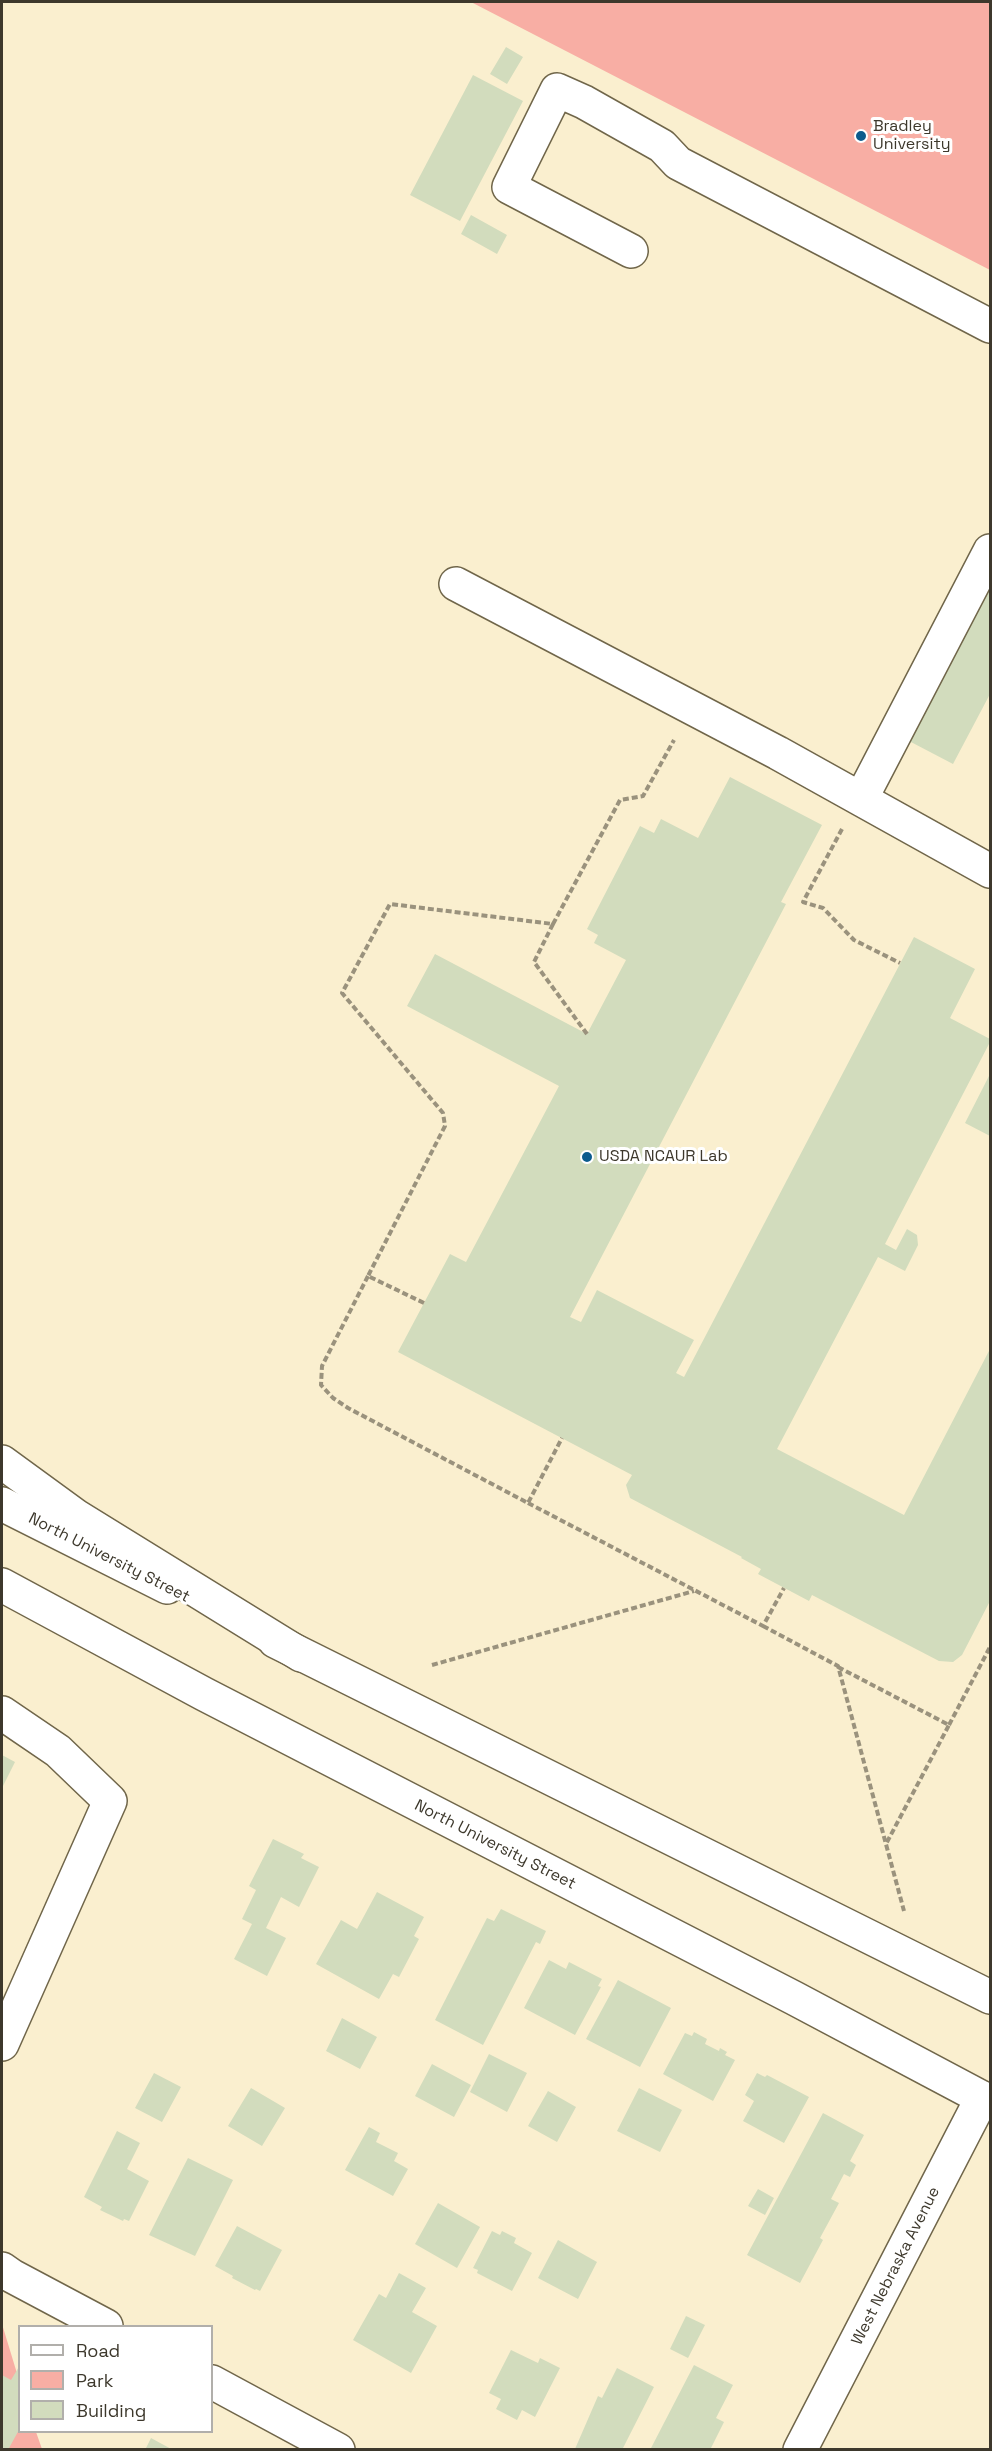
<!DOCTYPE html>
<html>
<head>
<meta charset="utf-8">
<style>
  body { margin:0 }
  #map { position:relative; width:992px; height:2451px; overflow:hidden; background:#faefcf; font-family:"Space Grotesk",sans-serif }
  canvas { display:block }
  .frame { position:absolute; inset:0; border:3px solid #3d382c; pointer-events:none }
  .legend { position:absolute; left:18px; top:2325px; width:195px; height:108px; box-sizing:border-box; background:#fff; border:2px solid #b1afab; margin:0; padding:8px 10px; list-style:none; font-size:18px; color:#3d382c }
  .legend li { display:flex; align-items:center; gap:12px; height:30px }
  .legend b { width:30px; border:2px solid #b1afab }
</style>
</head>
<body>
<div id="map">
<canvas width="992" height="2451"></canvas>
<div class="frame"></div>
<ul class="legend">
<li><b style="height:8px;background:#fff"></b>Road</li>
<li><b style="height:16px;background:#f8aea4"></b>Park</li>
<li><b style="height:16px;background:#d2dcbd"></b>Building</li>
</ul>
</div>
<script>
const ctx = document.querySelector('canvas').getContext('2d');
ctx.lineJoin = 'round';
function fillPath(path, color) { ctx.fillStyle = color; ctx.fill(path, 'evenodd'); }
const toPath = rows => new Path2D(rows.map(r => 'M' + r).join(''));
function stroke(path, color, width, dash) { ctx.strokeStyle = color; ctx.lineWidth = width; ctx.lineCap = dash ? 'butt' : 'round'; ctx.setLineDash(dash || []); ctx.stroke(path); }
function drawText(font, color, halo, rows, align = 'center') {
  ctx.font = font + ' "Space Grotesk",sans-serif'; ctx.lineWidth = 6; ctx.setLineDash([]); ctx.textBaseline = 'middle'; ctx.strokeStyle = halo; ctx.fillStyle = color; for (const [text, x, y, turn = 0] of rows) {
    ctx.save(); ctx.translate(x, y); ctx.rotate((+turn || 0) * Math.PI / 180); ctx.textAlign = isNaN(turn) ? turn : align; if (halo) ctx.strokeText(text, 0, 0); ctx.fillText(text, 0, 0); ctx.restore();
  }
}
const green = toPath([
  [471,2,990,2,990,270],
  [2,2324,19,2380,20,2432,36,2432,42,2449,2,2449]
]);
const building = toPath([
  [506,47,523,57,507,84,490,74],
  [473,75,523,101,460,221,410,195],
  [471,215,507,235,497,254,461,234],
  [990,586,990,694,953,764,909,741],
  [730,777,822,825,781,902,786,904,570,1317,581,1322,597,1290,694,1340,676,1373,684,1377,914,937,975,969,950,1018,990,1039,990,1042,885,1244,896,1250,907,1229,917,1235,918,1245,905,1271,878,1257,777,1449,904,1515,990,1349,990,1601,962,1655,953,1662,939,1661,812,1595,809,1601,758,1574,761,1569,741,1558,742,1557,630,1498,626,1485,632,1475,398,1352,450,1254,466,1262,559,1086,407,1006,435,954,587,1034,626,960,594,943,598,935,587,929,640,826,654,833,661,819,698,838],
  [990,1074,990,1136,965,1123],
  [2,1755,15,1762,2,1788],
  [273,1839,304,1854,301,1858,319,1867,299,1907,281,1897,266,1928,286,1938,267,1976,234,1959,252,1924,242,1919,256,1890,249,1886],
  [377,1892,424,1917,414,1936,419,1939,399,1977,393,1974,379,1999,316,1964,341,1920,357,1929],
  [501,1909,546,1931,540,1944,536,1942,483,2045,435,2020,487,1918,494,1921],
  [549,1960,566,1969,569,1962,602,1979,598,1986,601,1987,575,2035,524,2008],
  [618,1980,671,2008,640,2067,586,2039],
  [342,2018,377,2037,360,2069,326,2051],
  [694,2032,707,2039,705,2044,719,2051,720,2048,727,2052,725,2055,735,2060,713,2101,663,2074,685,2033,692,2036],
  [489,2054,527,2073,507,2112,470,2092],
  [432,2064,471,2085,454,2117,415,2096],
  [154,2073,181,2087,162,2122,135,2108],
  [757,2073,765,2077,767,2075,809,2097,784,2143,743,2121,754,2101,745,2095],
  [251,2088,285,2108,262,2146,228,2126],
  [639,2088,682,2110,660,2152,617,2131],
  [548,2091,576,2107,557,2142,528,2126],
  [823,2113,864,2135,850,2161,856,2165,850,2177,844,2174,831,2199,839,2203,820,2238,823,2240,800,2283,747,2255],
  [369,2127,380,2133,376,2142,398,2153,394,2161,408,2169,393,2196,345,2170],
  [117,2131,140,2143,127,2169,149,2181,129,2221,124,2219,123,2221,100,2210,102,2207,84,2197],
  [188,2158,233,2180,195,2256,149,2235],
  [758,2189,774,2198,765,2215,748,2206],
  [438,2203,480,2227,457,2268,415,2244],
  [237,2226,282,2250,260,2291,256,2289,255,2290,232,2278,233,2276,215,2266],
  [492,2231,500,2235,502,2231,516,2238,514,2243,532,2253,512,2291,477,2273,478,2270,473,2268],
  [558,2240,597,2262,578,2299,538,2278],
  [399,2273,426,2288,412,2312,437,2326,411,2373,353,2340,379,2294,386,2298],
  [686,2316,705,2325,688,2358,670,2349],
  [511,2350,538,2363,540,2358,560,2368,535,2417,522,2410,517,2420,496,2409,501,2399,489,2393],
  [20,2365,20,2428,8,2450,2,2450,2,2375,11,2380],
  [694,2365,733,2385,716,2418,724,2422,710,2450,650,2450],
  [617,2368,654,2387,622,2450,575,2449,598,2396,602,2398],
  [151,2438,173,2450,145,2450]
]);
const path = toPath([
  [842,829,803,902,823,908,854,940,900,963],
  [553,924,534,962,587,1034],
  [368,1276,322,1366,321,1385,333,1398,348,1408,528,1503,562,1438],
  [424,1303,368,1276,445,1126,443,1113,342,993,390,904,553,924,620,800,643,796,674,740],
  [528,1503,763,1626,784,1588],
  [763,1626,838,1666,904,1911],
  [432,1665,694,1591],
  [838,1667,949,1725,886,1844],
  [949,1725,990,1647]
]);
const minor = toPath([
  [631,251,509,187,557,90,584,102,662,146,678,163,990,326],
  [456,584,778,753,990,871],
  [861,799,990,551],
  [2,1713,58,1751,110,1801,2,2044],
  [2,2269,12,2276,106,2326],
  [212,2382,338,2450],
  [800,2450,982,2098]
]);
const major = toPath([
  [2,1504,167,1587],
  [2,1585,204,1694,794,1998,990,2102],
  [275,1641,990,1997]
]);
const highway = toPath([
  [2,1462,76,1516,301,1655]
]);
const markers = [
  [861,136,6,"#0b5b8d"],
  [587,1157,6,"#0b5b8d"]
];
const poiNames = [
  ["Bradley",873,127],
  ["University",873,145],
  ["USDA NCAUR Lab",599,1157]
];
const streetNames = [
  ["North University Street",109,1558,27],
  ["North University Street",495,1845,27],
  ["West Nebraska Avenue",896,2266,-63]
];
fillPath(green, '#f8aea4');
fillPath(building, '#d2dcbd');
stroke(minor, '#70664a', 36);
stroke(major, '#70664a', 36);
stroke(highway, '#70664a', 36);
stroke(path, '#9a927d', 4, [6, 3]);
stroke(minor, '#fff', 33);
stroke(major, '#fff', 33);
stroke(highway, '#fff', 33);
for (const [x, y, r, color] of markers) { const dot = new Path2D(); dot.arc(x, y, r, 0, 2 * Math.PI); ctx.fillStyle = color; ctx.fill(dot); stroke(dot, '#fff', 2); }
drawText('16px', '#3d382c', '#fff', poiNames, 'left');
drawText('16px', '#3d382c', '#fff', streetNames);
</script>
</body>
</html>
